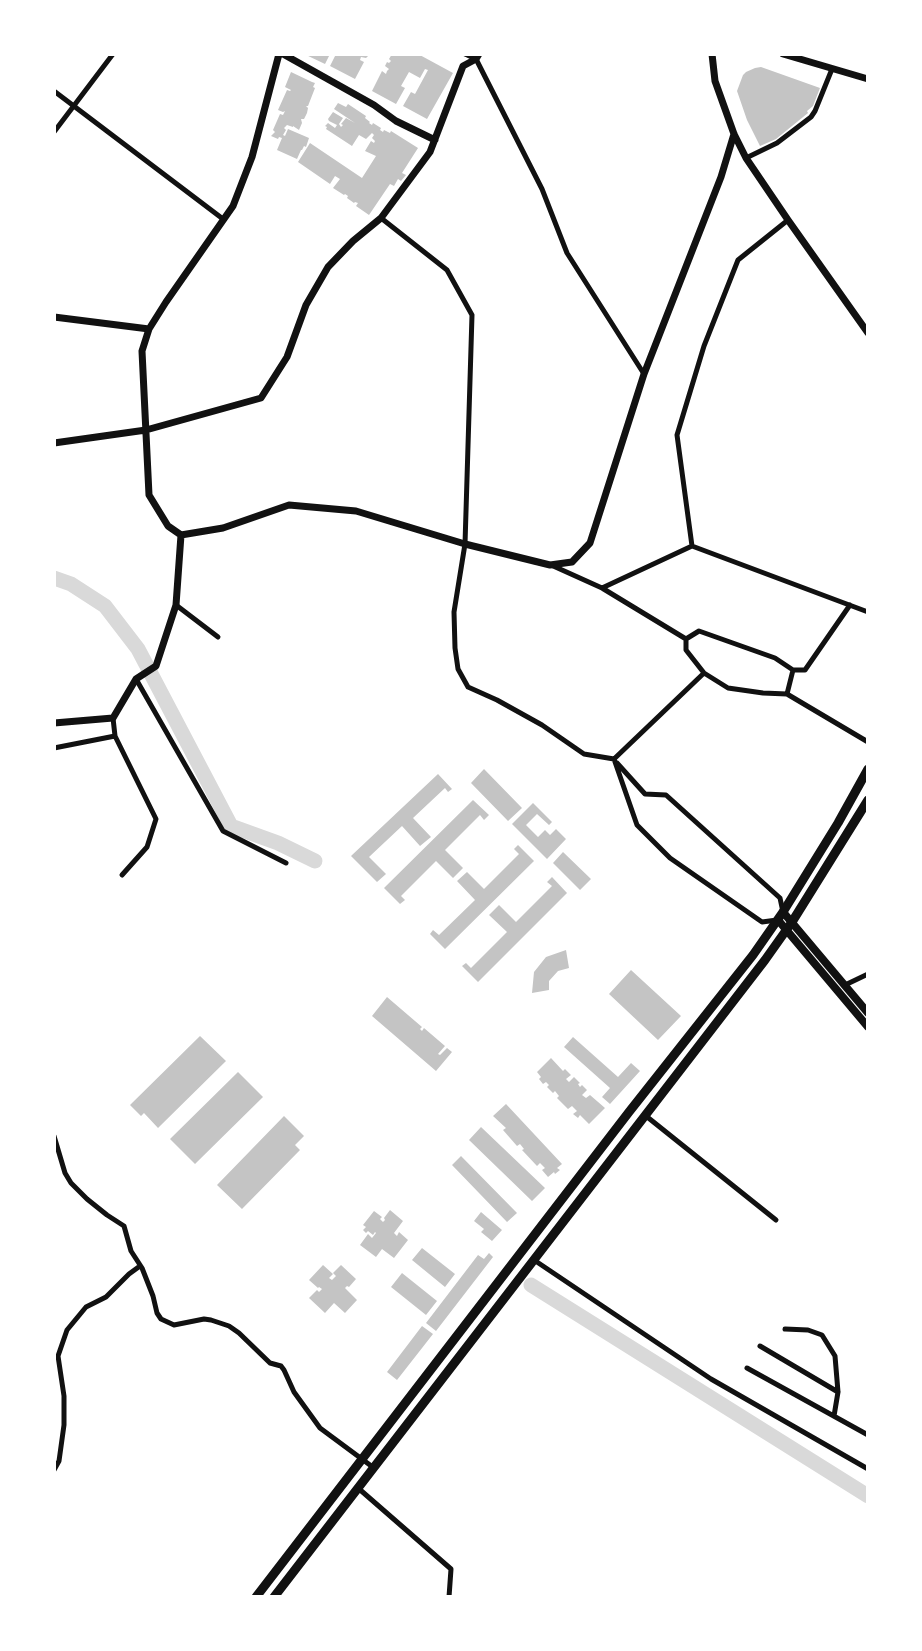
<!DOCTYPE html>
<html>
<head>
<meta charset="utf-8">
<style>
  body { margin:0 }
  #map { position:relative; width:922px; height:1651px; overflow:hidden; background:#fff; font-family:Helvetica,sans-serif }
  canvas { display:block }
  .frame { position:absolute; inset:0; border:56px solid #fff; pointer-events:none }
</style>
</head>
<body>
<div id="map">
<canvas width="922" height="1651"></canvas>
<div class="frame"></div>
</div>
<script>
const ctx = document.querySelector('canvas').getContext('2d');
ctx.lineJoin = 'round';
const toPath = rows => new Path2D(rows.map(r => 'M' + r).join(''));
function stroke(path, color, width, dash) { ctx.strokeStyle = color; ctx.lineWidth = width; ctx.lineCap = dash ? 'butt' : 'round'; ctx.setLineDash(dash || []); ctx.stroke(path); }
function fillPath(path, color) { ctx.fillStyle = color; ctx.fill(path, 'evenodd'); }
const river = toPath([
  [54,578,71,584,105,606,138,649,231,826,278,843,315,861],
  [531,1285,868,1496]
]);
const building = toPath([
  [304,54,330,54,325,64],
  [336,54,341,55,341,54,369,55,366,58,361,57,360,60,364,62,355,79,330,66],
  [392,54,418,54,453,73,427,119,403,106,411,92,415,94,428,70,425,69,420,78,409,72,401,86,405,88,396,104,372,91,382,71,386,74,387,71,389,69,385,66,387,62,389,63,391,61,389,59],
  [761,67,820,88,813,106,807,111,808,113,776,139,760,146,747,120,737,91,743,75,746,72,755,68],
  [291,72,312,82,315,83,313,87,315,88,308,106,306,106,308,108,307,113,304,119,301,119,302,123,299,130,293,126,293,127,287,125,284,128,286,130,283,135,285,136,288,129,309,138,306,147,304,146,302,150,301,150,297,159,277,150,282,138,279,137,278,139,271,136,275,132,273,130,280,114,283,115,285,111,283,112,278,110,287,90,290,91,291,90,285,87],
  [338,103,346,107,348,104,366,116,365,118,370,122,369,123,372,125,373,123,381,128,380,130,383,132,384,130,390,133,391,131,418,148,402,173,406,175,401,181,398,179,394,186,390,184,369,215,356,206,358,203,355,202,354,203,347,198,348,196,345,194,344,195,333,188,340,179,335,176,330,184,298,162,310,143,362,178,376,156,365,151,371,141,374,143,375,141,372,138,374,135,372,133,366,139,359,135,352,146,326,129,327,127,325,126,328,123,335,128,337,125,329,121,328,119,333,112,343,118,339,124,341,127,343,125,341,124,346,118,355,123,334,109],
  [484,769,522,808,508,821,471,783],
  [438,774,452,789,448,792,445,788,413,818,431,837,420,846,402,826,369,857,386,874,377,882,351,856],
  [473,800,489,815,484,820,480,815,445,850,463,868,453,878,436,861,401,896,405,900,400,904,384,888],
  [533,803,552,822,549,825,537,814,526,825,538,837,545,830,550,835,556,829,566,839,547,859,512,824],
  [518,845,534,861,445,949,430,934,433,930,439,935,475,900,457,881,467,872,484,889,519,854,514,849],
  [563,852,591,879,580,890,553,863],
  [552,877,567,893,478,982,462,966,466,963,471,968,507,932,489,915,499,905,516,922,552,886,547,882],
  [566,950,569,968,558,971,549,981,549,990,532,993,534,972,546,957],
  [631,970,681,1016,658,1040,609,994],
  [387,997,422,1027,420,1029,422,1031,424,1028,445,1046,438,1054,440,1055,447,1048,452,1052,436,1071,372,1016],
  [200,1036,226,1061,158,1128,144,1113,141,1116,130,1105],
  [573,1037,618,1077,631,1063,640,1071,610,1104,602,1097,610,1088,564,1047],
  [551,1058,563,1071,565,1069,571,1075,566,1079,569,1082,574,1077,580,1083,578,1084,580,1087,582,1085,587,1090,582,1095,586,1098,590,1095,605,1108,589,1124,580,1115,578,1118,573,1114,577,1111,572,1106,568,1109,557,1098,559,1096,555,1091,553,1093,547,1087,549,1085,546,1082,543,1084,539,1079,541,1077,537,1072],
  [238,1072,263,1097,195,1164,170,1139],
  [506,1104,562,1164,557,1168,560,1170,555,1174,554,1172,548,1177,542,1170,545,1168,540,1163,537,1166,522,1150,524,1149,520,1144,517,1146,503,1130,506,1128,493,1116],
  [284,1116,304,1136,295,1145,300,1150,242,1209,217,1185],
  [481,1127,545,1188,532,1201,469,1140],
  [461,1156,517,1213,507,1222,452,1165],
  [390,1210,403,1221,394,1233,397,1236,399,1232,408,1240,394,1258,382,1249,376,1257,360,1245,368,1234,372,1238,376,1233,375,1232,373,1235,368,1231,366,1233,363,1230,366,1227,363,1225,374,1211,382,1217,380,1219,383,1222,385,1220,384,1218],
  [481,1212,502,1230,492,1241,481,1232,484,1229,474,1221],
  [422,1248,455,1274,445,1287,412,1260],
  [489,1253,493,1257,436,1331,426,1323,478,1255,484,1259],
  [323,1265,333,1274,329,1278,332,1280,336,1276,333,1273,341,1265,356,1279,349,1287,347,1286,345,1288,357,1300,345,1313,334,1303,325,1313,309,1298,317,1290,319,1292,322,1289,319,1287,318,1288,309,1280],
  [402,1273,437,1301,426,1315,391,1287],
  [422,1326,433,1334,397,1380,387,1372]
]);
const minor = toPath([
  [465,54,476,59,542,189,567,253,644,374],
  [54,91,223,219],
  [54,132,113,54],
  [746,158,777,143,811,117,815,111,832,69],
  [381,218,447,270,472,315,465,544,454,612,455,648,458,669,468,687,497,700,542,725,584,754,614,759],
  [692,546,677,435,704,346,738,260,788,220],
  [692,546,868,612],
  [551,565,602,588,686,639],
  [602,588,692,546],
  [176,605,218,637],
  [686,639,699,631,775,658,793,670,787,694,868,742],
  [686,639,686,650,704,673,728,688,763,693,787,694],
  [793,670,805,670,850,605],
  [136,679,223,831,286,863],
  [113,718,115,736,156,819,147,847,122,875],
  [54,748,115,736],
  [614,759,637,825,670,858,762,922,777,920],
  [614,759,704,673],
  [617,763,645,794,666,795,780,898,783,912],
  [845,985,868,974],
  [646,1116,776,1220],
  [54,1136,65,1173,71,1183,87,1199,107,1215,124,1226,131,1251,142,1268,153,1296,157,1313,161,1319,174,1325,204,1319,211,1320,229,1326,239,1333,270,1363,281,1366,284,1370,294,1392,320,1428,374,1468],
  [534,1260,711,1379,868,1469],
  [785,1329,808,1330,822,1335,835,1356,838,1392,834,1416],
  [760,1346,838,1392],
  [747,1368,868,1435],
  [54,1470,59,1461,64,1425,64,1396,58,1356,67,1330,86,1307,106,1297,129,1274,140,1266],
  [358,1488,451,1569,449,1597]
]);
const tertiary = toPath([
  [279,54,252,157,233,206,166,302,149,329,142,351,149,495,168,526,181,535,223,528,289,505,356,511,465,544,550,565,572,562,590,543,644,374,721,177,734,134],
  [283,54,374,105,396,121,435,140],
  [712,54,715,81,734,134,746,158,788,220,868,333],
  [783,54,868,79],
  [54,317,149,329],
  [54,443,146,430,261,398,287,357,306,305,328,267,353,241,381,218,430,152,463,66,476,59,479,54],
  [54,723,113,718,136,679,156,666,176,605,181,535]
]);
const secondary = toPath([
  [783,912,868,1013],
  [778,920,868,1027]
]);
const trunk = toPath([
  [256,1597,629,1112,753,955,783,912,838,823,868,769],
  [274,1597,765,960,792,922,868,800]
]);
stroke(river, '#d9d9d9', 15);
fillPath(building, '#c4c4c4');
stroke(minor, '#111', 5);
stroke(tertiary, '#111', 7);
stroke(secondary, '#111', 8);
stroke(trunk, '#111', 9);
</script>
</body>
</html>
